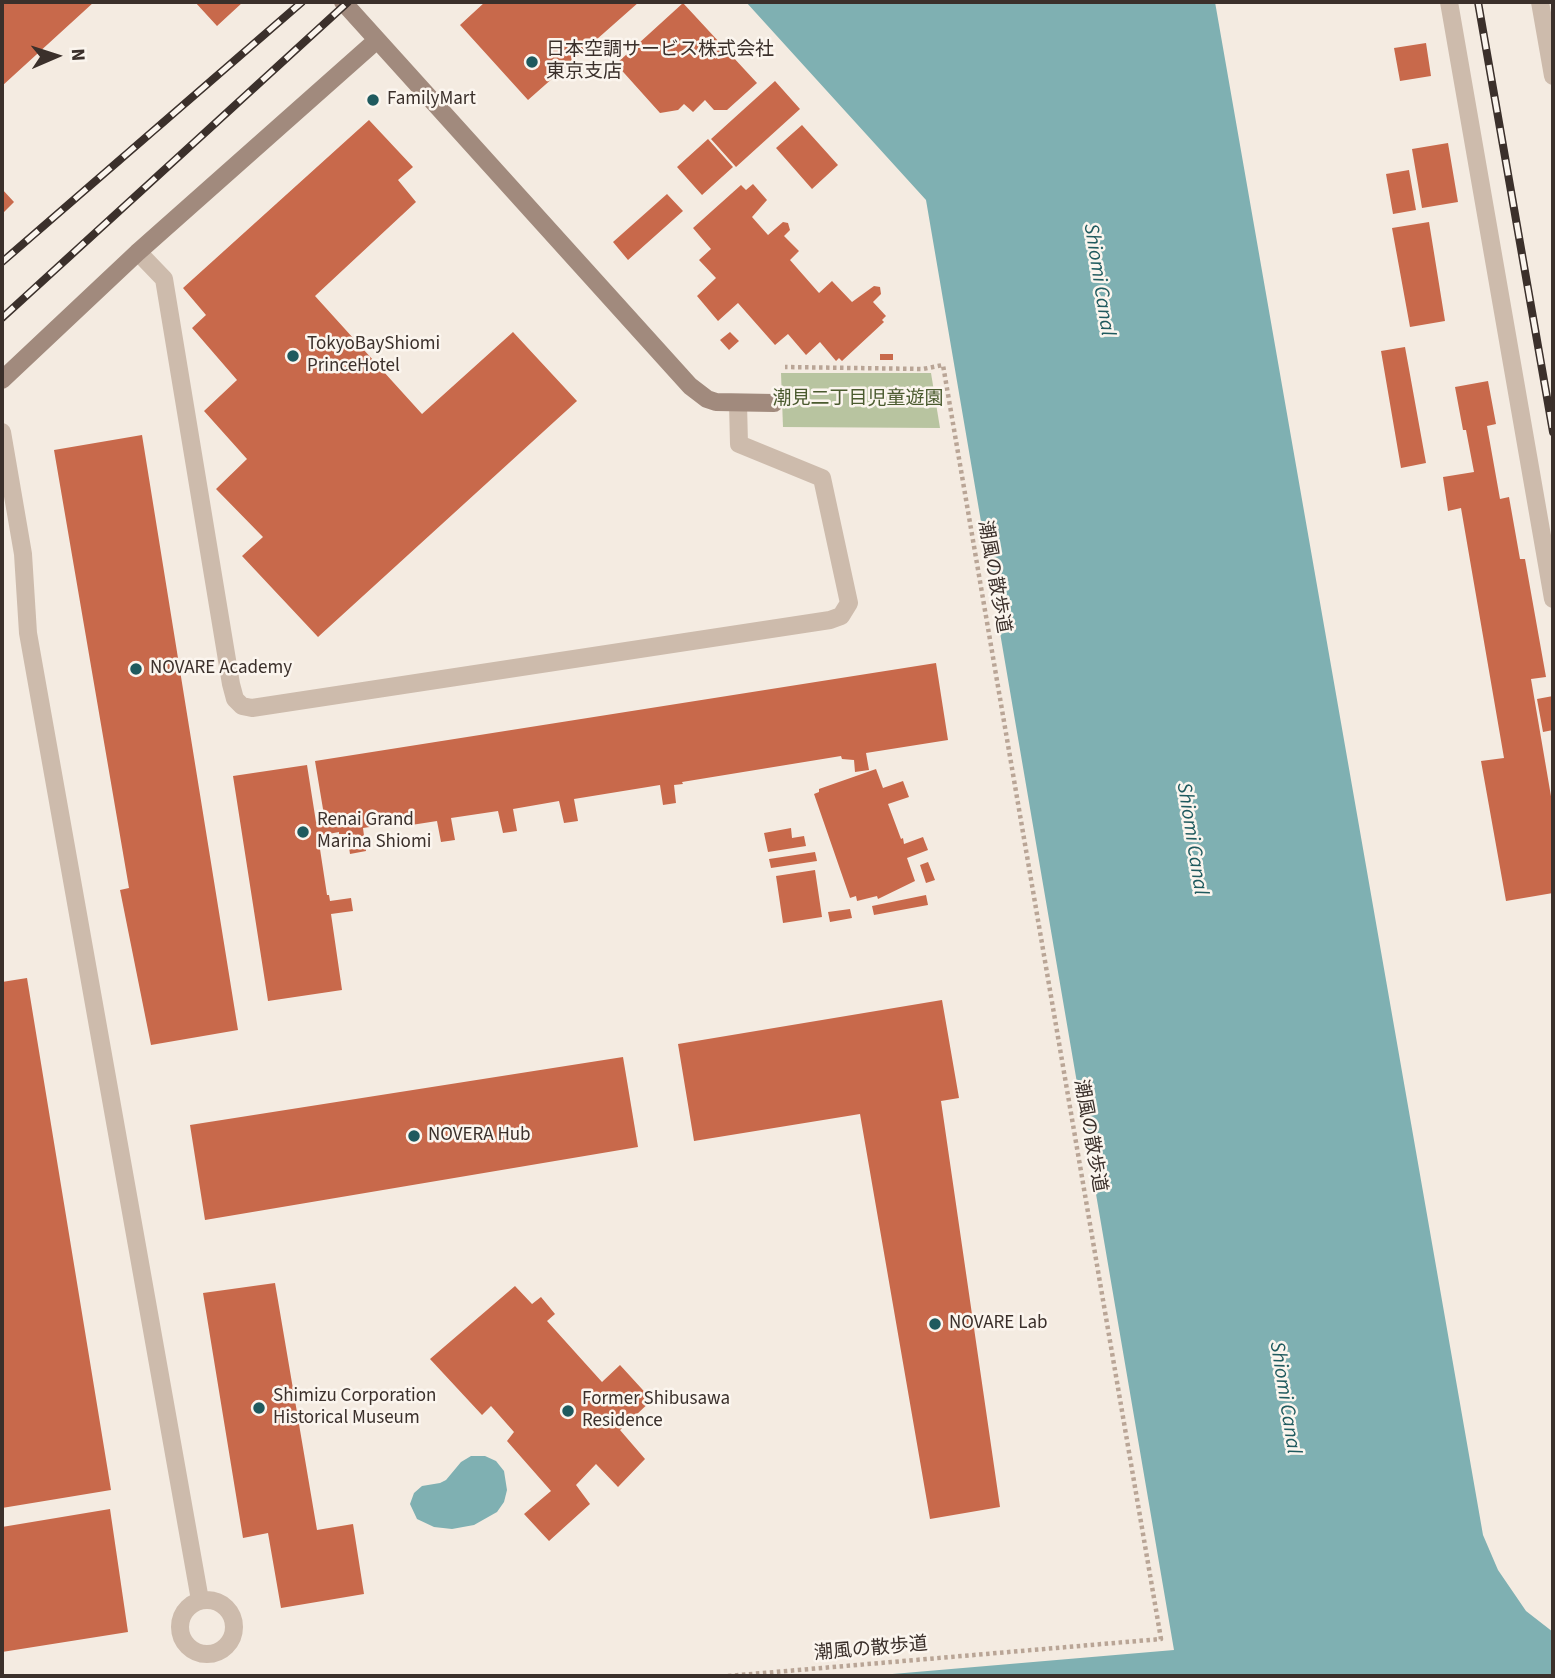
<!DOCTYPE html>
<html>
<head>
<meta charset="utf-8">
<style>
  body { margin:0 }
  #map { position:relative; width:1555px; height:1678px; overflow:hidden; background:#f4ebe1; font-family:"Source Sans 3",sans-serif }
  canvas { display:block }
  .frame { position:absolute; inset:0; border:4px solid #3b302b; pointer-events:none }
  .north { position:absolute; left:21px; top:21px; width:70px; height:70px; -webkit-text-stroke:5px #fbf5ee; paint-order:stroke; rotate:87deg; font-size:19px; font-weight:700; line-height:28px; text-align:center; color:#3b302b }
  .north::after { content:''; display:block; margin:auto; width:24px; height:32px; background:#3b302b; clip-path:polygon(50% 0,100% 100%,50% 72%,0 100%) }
</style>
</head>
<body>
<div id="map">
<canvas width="1555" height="1678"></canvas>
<div class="frame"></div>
<div class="north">N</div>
</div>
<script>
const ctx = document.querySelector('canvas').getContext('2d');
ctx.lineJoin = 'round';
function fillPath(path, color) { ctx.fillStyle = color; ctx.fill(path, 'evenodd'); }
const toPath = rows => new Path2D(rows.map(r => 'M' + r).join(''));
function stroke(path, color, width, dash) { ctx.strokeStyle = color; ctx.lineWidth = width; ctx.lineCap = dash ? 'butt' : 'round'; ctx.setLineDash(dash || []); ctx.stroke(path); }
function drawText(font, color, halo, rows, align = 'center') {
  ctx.font = font + ' "Source Sans 3","Noto Sans JP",sans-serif'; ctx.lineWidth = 5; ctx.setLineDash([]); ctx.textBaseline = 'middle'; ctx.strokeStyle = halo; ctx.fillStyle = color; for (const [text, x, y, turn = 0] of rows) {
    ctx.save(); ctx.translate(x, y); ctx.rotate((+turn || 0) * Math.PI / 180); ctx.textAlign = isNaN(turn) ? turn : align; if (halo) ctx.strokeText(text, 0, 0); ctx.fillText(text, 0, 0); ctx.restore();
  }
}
const green = toPath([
  [781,373,931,373,940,428,783,427]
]);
const water = toPath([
  [746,2,1215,2,1483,1535,1498,1570,1526,1611,1553,1632,1553,1676,869,1676,1174,1650,926,200],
  [471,1456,485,1456,496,1461,504,1471,507,1490,504,1502,497,1512,474,1525,452,1529,434,1527,417,1519,410,1504,414,1493,422,1486,440,1483,446,1480,461,1462]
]);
const building = toPath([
  [2,2,94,2,2,86],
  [195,2,243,2,217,26],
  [485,2,639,2,528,100,460,25],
  [683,3,757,83,727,110,714,110,705,100,693,112,684,104,678,110,660,113,616,64],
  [1426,43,1431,76,1400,81,1394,48],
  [775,81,800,109,736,167,711,139],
  [369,120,413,167,398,180,416,202,315,296,422,414,513,332,577,401,318,637,242,556,263,537,216,489,247,459,204,411,237,380,192,328,206,315,183,288],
  [802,125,838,165,812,189,776,148],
  [708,139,733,167,702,195,677,167],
  [1448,143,1458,202,1422,208,1412,149],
  [1409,170,1416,210,1393,214,1386,174],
  [753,184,767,200,752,217,768,235,783,222,788,223,790,230,784,236,799,251,790,260,819,293,832,281,852,302,874,286,880,287,881,294,873,302,886,316,882,320,884,322,842,361,839,358,836,361,820,342,806,355,788,334,775,345,738,303,718,321,697,296,716,278,699,260,711,249,693,228,741,185,746,190],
  [2,189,14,202,2,214],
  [667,194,683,211,628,260,613,242],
  [1429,222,1445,321,1410,327,1392,228],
  [730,332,739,341,729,350,720,340],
  [1405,347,1426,463,1401,468,1381,351],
  [880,354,893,354,893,360,880,360],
  [1488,381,1496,424,1487,426,1500,499,1509,497,1520,559,1525,559,1546,677,1531,679,1553,808,1553,893,1506,901,1481,761,1504,758,1461,508,1448,511,1443,477,1474,472,1466,430,1463,430,1455,387],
  [142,435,238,1030,151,1045,120,890,129,888,54,450],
  [936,663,948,740,866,753,869,770,855,772,854,760,842,759,841,756,682,782,683,784,674,785,676,803,663,805,660,785,574,799,578,821,564,823,559,801,513,809,517,831,503,833,498,811,451,818,455,840,441,842,437,821,405,826,404,822,363,828,366,851,350,854,347,834,339,834,339,832,318,836,327,895,329,895,330,901,351,898,353,911,331,914,342,990,268,1001,233,776,307,765,316,822,325,821,315,761],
  [1553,696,1553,730,1543,732,1537,699],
  [876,769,883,788,903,781,909,797,888,804,901,839,903,838,904,844,923,837,928,850,907,858,915,881,878,899,877,896,857,901,856,896,850,898,814,794,819,792,819,789],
  [791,828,792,838,804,836,806,846,768,852,764,833],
  [815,852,817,861,771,868,769,859],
  [928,862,935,880,926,883,920,865],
  [815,870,822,917,783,923,776,876],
  [926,895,928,905,874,915,872,906],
  [850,909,852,918,830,922,828,912],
  [27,978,111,1490,2,1508,2,982],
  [942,1000,959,1098,941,1101,1000,1507,930,1519,860,1114,694,1141,678,1044],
  [623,1057,638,1147,205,1220,190,1125],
  [275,1283,317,1530,353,1524,364,1594,281,1608,268,1533,243,1538,203,1293],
  [515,1286,532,1304,541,1297,555,1314,547,1321,602,1382,620,1365,652,1400,620,1430,645,1459,618,1487,596,1464,576,1485,590,1504,549,1541,524,1514,551,1491,507,1441,514,1432,491,1406,482,1415,430,1359],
  [110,1509,128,1632,2,1652,2,1527]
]);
const path = toPath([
  [728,1676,1161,1639,943,365,923,369,785,367]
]);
const lane = toPath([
  [1449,2,1553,599],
  [1540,2,1553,76],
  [138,252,164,279,231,684,235,699,242,706,252,708,830,620,841,616,849,603,822,478,739,444,738,403],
  [2,432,23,554,28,633,200,1600],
  '180 1627a27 27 0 1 1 54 0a27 27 0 1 1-54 0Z'
]);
const secondary = toPath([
  [343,2,690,386,707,399,716,402,774,403],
  [2,380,138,252,377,40]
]);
const rail = toPath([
  [1478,2,1553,432],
  [2,262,302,2],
  [2,318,348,2]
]);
const markers = [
  [532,62,7,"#1f5a5e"],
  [373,100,7,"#1f5a5e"],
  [293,356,7,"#1f5a5e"],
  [136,669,7,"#1f5a5e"],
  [303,832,7,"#1f5a5e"],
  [414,1136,7,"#1f5a5e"],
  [935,1324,7,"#1f5a5e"],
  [259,1408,7,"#1f5a5e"],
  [568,1411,7,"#1f5a5e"]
];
const poiNames = [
  ["日本空調サービス株式会社",546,51],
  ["東京支店",546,73],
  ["FamilyMart",387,100],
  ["TokyoBayShiomi",307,345],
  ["PrinceHotel",307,367],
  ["NOVARE Academy",150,669],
  ["Renai Grand",317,821],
  ["Marina Shiomi",317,843],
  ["NOVERA Hub",428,1136],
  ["NOVARE Lab",949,1324],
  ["Shimizu Corporation",273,1397],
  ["Historical Museum",273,1419],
  ["Former Shibusawa",582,1400],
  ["Residence",582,1422]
];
const parkNames = [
  ["潮見二丁目児童遊園",858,400]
];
const streetNames = [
  ["潮風の散歩道",993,577,80],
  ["潮風の散歩道",1089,1136,80],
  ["潮風の散歩道",871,1650,-5]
];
const waterNames = [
  ["Shiomi Canal",1098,280,81],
  ["Shiomi Canal",1191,839,81],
  ["Shiomi Canal",1284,1398,81]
];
fillPath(green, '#b8c4a0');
fillPath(water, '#7fb0b2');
fillPath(building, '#c8694b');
stroke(path, '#b9a596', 4.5, [3.5, 3.5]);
stroke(lane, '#cdbbac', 18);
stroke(secondary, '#a18a7d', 18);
stroke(rail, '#3b302b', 8);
stroke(rail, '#fbf5ee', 5, [16]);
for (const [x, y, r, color] of markers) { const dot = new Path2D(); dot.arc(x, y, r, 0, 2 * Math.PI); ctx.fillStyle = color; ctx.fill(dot); stroke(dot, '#fbf5ee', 2.5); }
drawText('19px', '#3b302b', '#fbf5ee', poiNames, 'left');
drawText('19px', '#4a5a2e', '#fbf5ee', parkNames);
drawText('19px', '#3b302b', '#fbf5ee', streetNames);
drawText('italic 21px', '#1f5a5e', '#fbf5ee', waterNames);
</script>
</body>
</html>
